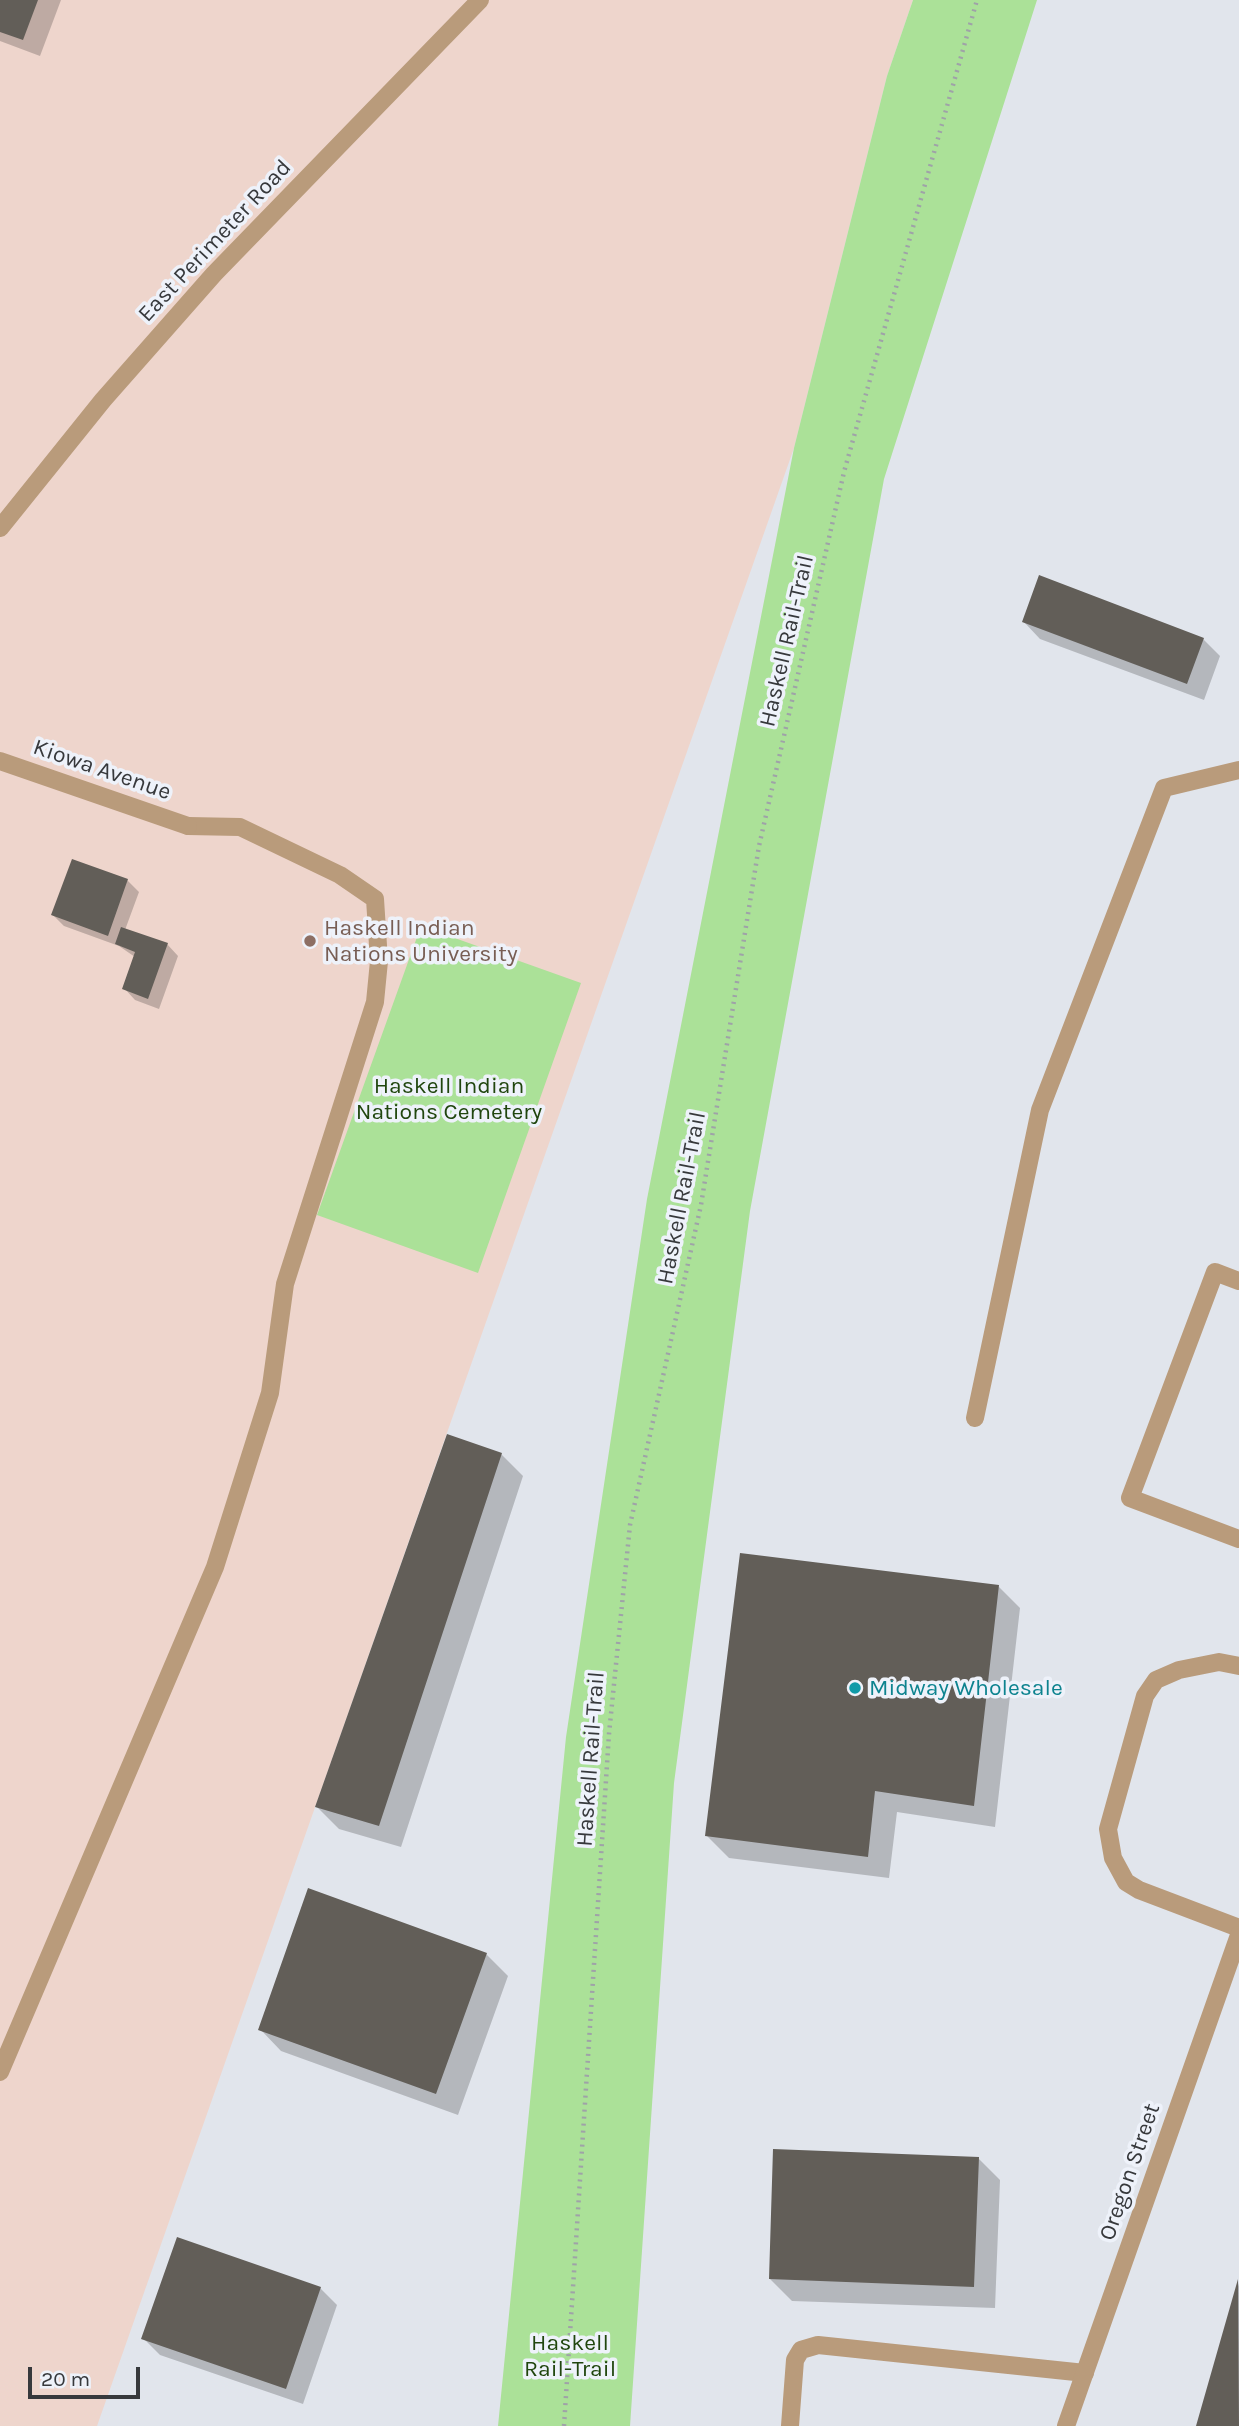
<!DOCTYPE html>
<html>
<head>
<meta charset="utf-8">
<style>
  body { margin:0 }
  #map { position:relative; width:1239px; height:2426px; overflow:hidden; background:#e1e5ec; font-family:Karla,sans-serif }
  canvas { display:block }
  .scale { position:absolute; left:28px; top:2367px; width:112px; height:32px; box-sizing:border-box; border:4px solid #37393c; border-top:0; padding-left:9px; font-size:21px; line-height:24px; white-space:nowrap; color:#37393c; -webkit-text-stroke:5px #eef2fa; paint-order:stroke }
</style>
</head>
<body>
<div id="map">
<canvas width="1239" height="2426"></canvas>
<div class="scale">20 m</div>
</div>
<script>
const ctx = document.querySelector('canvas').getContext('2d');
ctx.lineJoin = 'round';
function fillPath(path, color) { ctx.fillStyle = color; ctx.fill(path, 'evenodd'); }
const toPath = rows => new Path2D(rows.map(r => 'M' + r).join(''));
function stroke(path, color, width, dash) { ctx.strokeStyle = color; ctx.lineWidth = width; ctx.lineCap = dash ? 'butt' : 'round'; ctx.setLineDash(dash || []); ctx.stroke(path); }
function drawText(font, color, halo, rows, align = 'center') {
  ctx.font = font + ' Karla,sans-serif'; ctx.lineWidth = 7; ctx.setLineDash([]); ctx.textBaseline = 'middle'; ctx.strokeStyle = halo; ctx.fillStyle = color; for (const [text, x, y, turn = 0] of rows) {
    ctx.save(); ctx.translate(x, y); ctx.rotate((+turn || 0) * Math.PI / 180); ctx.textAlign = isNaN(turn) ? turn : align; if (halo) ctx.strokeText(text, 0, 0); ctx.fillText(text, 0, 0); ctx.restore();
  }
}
const education = toPath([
  [0,0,913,0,887,76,794,448,97,2426,0,2426]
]);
const green = toPath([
  [913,0,1037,0,884,479,750,1211,674,1783,630,2426,498,2426,566,1737,647,1199,794,448,887,76],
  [421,926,581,983,478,1273,317,1215]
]);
const shadow = toPath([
  [0,0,61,0,40,56,0,41],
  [1024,622,1203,639,1220,656,1204,700,1040,639],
  [127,880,139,892,125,930,167,944,178,956,159,1009,135,1000,124,988,135,957,119,946,64,926,53,915],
  [501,1454,523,1476,401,1847,339,1829,317,1807],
  [998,1586,1020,1608,995,1827,897,1812,889,1878,729,1858,707,1836],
  [486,1954,508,1976,458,2115,281,2051,260,2029],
  [978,2158,1000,2180,995,2308,792,2301,770,2279],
  [1239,2283,1239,2426,1198,2426],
  [320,2288,337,2305,303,2404,160,2355,143,2338]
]);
const building = toPath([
  [0,0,38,0,23,40,0,32],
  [1039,575,1204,638,1187,684,1022,622],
  [72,859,128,879,108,936,51,915],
  [121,927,168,943,148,999,122,989,135,952,115,944],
  [447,1434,502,1453,379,1826,315,1807],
  [740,1553,999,1585,974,1806,875,1791,868,1857,705,1836],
  [308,1888,487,1953,436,2094,258,2030],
  [773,2149,979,2157,974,2287,769,2279],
  [177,2237,321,2287,286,2389,141,2339],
  [1238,2279,1239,2426,1196,2426]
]);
const path = toPath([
  [564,2426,609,1734,630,1525,701,1205,759,846,844,472,977,0]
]);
const lane = toPath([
  [1239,1281,1215,1272,1130,1498,1239,1539],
  [975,1418,1040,1110,1164,788,1239,770],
  [1239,1666,1219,1662,1179,1670,1156,1680,1145,1696,1108,1829,1113,1858,1126,1882,1139,1890,1239,1928],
  [0,2072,215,1567,270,1393,285,1284,375,1002,379,961,375,899,340,875,240,827,188,826],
  [790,2426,795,2360,801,2350,818,2345,1085,2373]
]);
const street = toPath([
  [0,528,103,400,214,274,480,0],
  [0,761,188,826],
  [1066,2426,1239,1935]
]);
const markers = [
  [310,941,7,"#8d6e63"],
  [855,1688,7,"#0f9aa8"]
];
const streetNames = [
  ["East Perimeter Road",215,241,-47],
  ["Haskell Rail-Trail",787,641,-77],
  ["Kiowa Avenue",102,770,19],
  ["Haskell Rail-Trail",682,1198,-79],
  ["Haskell Rail-Trail",591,1759,-86],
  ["Oregon Street",1130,2172,-71]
];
const educationNames = [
  ["Haskell Indian",324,928],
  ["Nations University",324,954]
];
const parkNames = [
  ["Haskell Indian",449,1086],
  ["Nations Cemetery",449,1112],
  ["Haskell",570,2343],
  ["Rail-Trail",570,2369]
];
const cultureNames = [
  ["Midway Wholesale",869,1688]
];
fillPath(education, '#eed5cc');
fillPath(green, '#abe198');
fillPath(shadow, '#0003');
fillPath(building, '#625e58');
stroke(path, '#9fa2a8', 4.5, [2, 5]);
stroke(lane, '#b99b7b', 18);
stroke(street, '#b99b7b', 18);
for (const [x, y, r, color] of markers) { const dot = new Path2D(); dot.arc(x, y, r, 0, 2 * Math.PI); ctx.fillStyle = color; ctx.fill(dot); stroke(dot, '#eef2fa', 2.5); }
drawText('23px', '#37393c', '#eef2fa', streetNames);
drawText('23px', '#785e54', '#eef2fa', educationNames, 'left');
drawText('23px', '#20460e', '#eef2fa', parkNames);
drawText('23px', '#0d838f', '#eef2fa', cultureNames, 'left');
</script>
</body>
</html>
